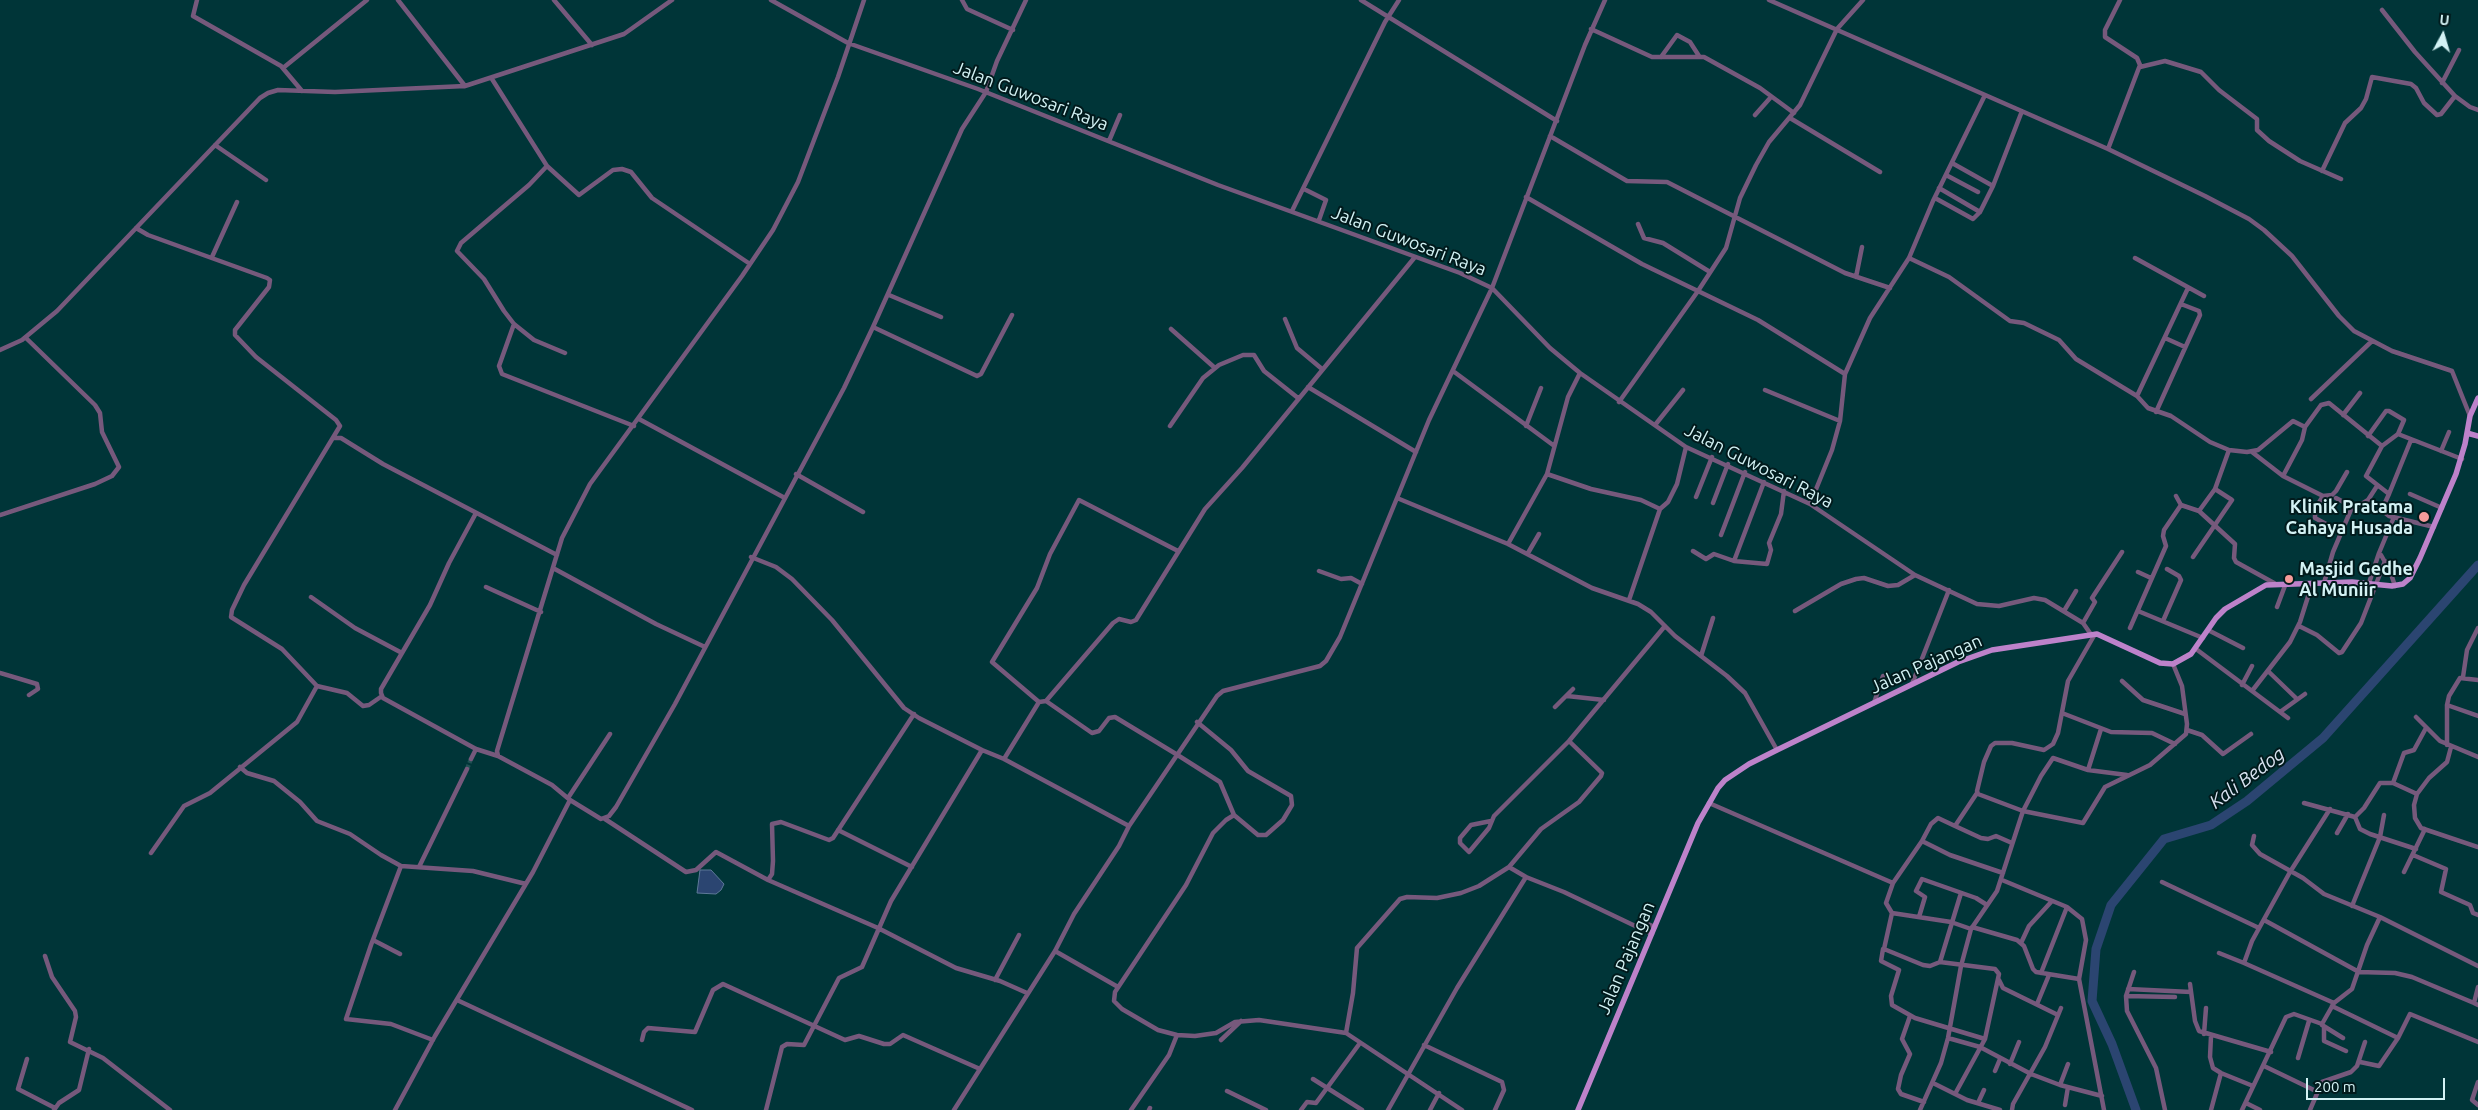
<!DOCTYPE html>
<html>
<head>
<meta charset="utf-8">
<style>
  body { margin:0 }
  #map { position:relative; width:2478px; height:1110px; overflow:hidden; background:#003538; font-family:Ubuntu,sans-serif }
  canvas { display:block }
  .north { position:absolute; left:2418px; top:10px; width:50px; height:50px; -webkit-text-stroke:4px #011a1c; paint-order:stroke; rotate:6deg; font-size:14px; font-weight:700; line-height:20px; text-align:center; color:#d3f2f4 }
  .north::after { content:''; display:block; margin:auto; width:18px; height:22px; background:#d3f2f4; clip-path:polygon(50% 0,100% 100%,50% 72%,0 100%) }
  .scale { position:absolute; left:2306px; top:1078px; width:139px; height:22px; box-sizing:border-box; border:2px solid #d3f2f4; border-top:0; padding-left:6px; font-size:15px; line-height:18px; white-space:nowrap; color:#d3f2f4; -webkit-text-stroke:4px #011a1c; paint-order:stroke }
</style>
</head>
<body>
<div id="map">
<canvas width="2478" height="1110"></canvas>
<div class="north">U</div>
<div class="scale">200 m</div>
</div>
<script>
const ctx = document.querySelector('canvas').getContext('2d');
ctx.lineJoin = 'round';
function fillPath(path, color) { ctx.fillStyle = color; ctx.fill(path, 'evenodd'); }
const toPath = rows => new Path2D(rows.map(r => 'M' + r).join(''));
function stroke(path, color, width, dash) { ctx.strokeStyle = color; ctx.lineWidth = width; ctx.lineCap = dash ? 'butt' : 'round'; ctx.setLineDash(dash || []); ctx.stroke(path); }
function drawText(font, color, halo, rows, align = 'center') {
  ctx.font = font + ' Ubuntu,sans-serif'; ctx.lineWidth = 4; ctx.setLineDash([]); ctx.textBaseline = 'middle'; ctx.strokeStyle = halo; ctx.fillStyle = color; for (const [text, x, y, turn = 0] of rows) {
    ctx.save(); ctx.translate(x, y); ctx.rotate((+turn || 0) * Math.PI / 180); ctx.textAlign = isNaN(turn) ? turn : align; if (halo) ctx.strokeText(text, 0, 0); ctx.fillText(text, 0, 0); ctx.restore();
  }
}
const water = toPath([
  [700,870,711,870,724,884,721,890,716,894,697,893,700,870]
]);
const river = toPath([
  [2136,1110,2112,1044,2092,1001,2096,949,2111,905,2164,839,2211,825,2247,801,2323,738,2478,565]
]);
const minorTunnel = toPath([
  [467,769,471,759]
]);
const minor = toPath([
  [197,0,193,16,281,66,302,91],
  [398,0,465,86],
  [554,0,592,45],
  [771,0,848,43,978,89,1218,185,1460,273,1492,288,1550,348,1580,373,1686,447,1810,504,1915,575,1977,604,1999,606,2034,598,2045,600,2083,623,2090,633],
  [962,0,967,9,1013,30],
  [1361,0,1557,121],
  [1769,0,2108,149,2205,196,2249,219,2264,230,2292,256,2339,316,2354,331,2392,351,2452,371,2470,416],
  [1591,29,1652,57,1704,57,1760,88,1794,113],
  [1661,57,1677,35,1690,42,1699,56],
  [2140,67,2165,61,2201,72,2219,90,2257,119,2257,130,2269,141,2300,161,2341,179],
  [283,68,367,0],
  [492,79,547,166,529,185,461,243,457,251,484,279,504,311,514,324,534,340,565,353],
  [2442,83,2459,50],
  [2455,96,2470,107,2478,110],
  [1755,115,1771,97],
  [1790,118,1880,172],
  [1550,136,1627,181,1667,182,1845,273,1890,288],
  [1109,141,1120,115],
  [215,145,266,180],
  [2108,149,2140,65,2137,58,2105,37,2105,30,2120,0],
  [1952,163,1993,186,2022,111],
  [547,166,579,195,613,170,622,169,631,172,652,198,750,264],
  [2322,171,2345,123,2361,108,2366,99,2372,77,2411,84,2416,88,2424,103,2437,115,2441,114,2455,96,2415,52,2382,10],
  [1946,175,1978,192],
  [1939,188,1980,212,1993,186],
  [1304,189,1326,200,1319,220],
  [1526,197,1642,264,1758,320,1845,374,1840,421,1832,450,1810,504],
  [1935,198,1973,219,1980,212],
  [1292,211,1385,22,1399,0],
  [1638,224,1644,238,1663,243,1710,272],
  [136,228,148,235,267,278,270,280,269,287,235,330,235,335,256,357,336,420,340,426,244,585,232,610,231,617,282,649,317,686,347,693,363,706,369,705,382,696],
  [212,257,237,202],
  [1909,258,1949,277,2010,321,2024,323,2059,340,2076,359,2137,396,2148,408,2171,416,2210,442,2229,450,2247,452,2258,450,2293,421,2305,427,2321,405,2329,403,2382,446,2366,476,2389,494,2383,507,2384,512,2389,516,2434,527],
  [2135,258,2204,296],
  [1856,277,1862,247],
  [889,295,941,317],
  [1012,315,981,374,977,376,873,327,962,129,986,92,997,61,1026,0],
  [1285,319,1297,348,1322,369],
  [514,324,499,366,502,374,634,426],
  [1171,329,1215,368],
  [2165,338,2185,347],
  [0,350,22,340,57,311,260,98,268,93,278,90,335,92,465,86,624,34,672,0],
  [1453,371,1553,445],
  [1845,374,1870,318,1909,258,1933,201,1985,95],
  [1308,387,1416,452],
  [1765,390,1840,421],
  [2137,396,2188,288],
  [2311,399,2372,341],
  [1619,402,1698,291,1726,248,1740,198,1756,165,1769,142,1800,105,1837,29,1863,0],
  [2156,412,2200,315,2199,311,2181,304],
  [2343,415,2360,393],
  [639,419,783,497],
  [1655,425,1683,390],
  [1170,426,1203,378,1219,365,1243,355,1254,355,1264,371,1298,398],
  [1526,426,1541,388],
  [2368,436,2386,411,2389,411,2404,420,2398,434,2462,459],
  [334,438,341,438,383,464,557,555],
  [2382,446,2398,434],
  [2441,451,2449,432],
  [2252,452,2283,476,2323,496,2332,495,2336,491,2347,472],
  [796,474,863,512],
  [1547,474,1591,489,1641,500,1660,509],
  [2283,476,2302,440,2305,427],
  [2215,489,2229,450],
  [2389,494,2411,440],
  [2410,494,2442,508],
  [2176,496,2181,505,2199,511,2235,544,2234,558,2236,562,2274,583],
  [2323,496,2315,509,2315,518,2341,532],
  [1696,497,1712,457],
  [1397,498,1508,544,1547,474,1568,397,1580,373],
  [2336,498,2349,505,2360,505,2368,500,2377,486],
  [1713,503,1728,464],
  [476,513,449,563,430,605,381,689,381,693,383,698,476,749,498,756],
  [0,515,95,484,112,476,119,467,102,432,100,413,95,405,26,338],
  [1721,535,1745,472],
  [1508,544,1592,588,1638,604,1651,612,1675,636,1727,676,1745,693,1777,750],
  [1693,551,1706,559,1714,554,1734,561,1764,482],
  [1528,553,1539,534],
  [2381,555,2390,571,2395,586],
  [751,557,776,567,792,579,832,620,904,708,919,718,982,750],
  [2193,557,2232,500,2215,489,2199,511],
  [1734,561,1767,564,1771,550,1769,543,1781,514,1784,491],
  [553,568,656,624,705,647],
  [1319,571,1341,579,1351,578,1362,584],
  [2138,572,2151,578],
  [2324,583,2333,552,2353,505],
  [2369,583,2379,553,2394,517],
  [486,587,541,612],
  [311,597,355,628,402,653],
  [1629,600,1660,509,1668,502,1677,484,1686,447],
  [2277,607,2286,583],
  [1795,611,1841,584,1856,579,1864,578,1888,586,1898,585,1915,575],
  [2064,611,2076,591],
  [2138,611,2203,638],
  [2163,621,2181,580,2179,576,2167,569],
  [2083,623,2095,602,2092,598,2122,552],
  [2299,626,2317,635,2339,653,2342,652,2361,623,2385,561],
  [2130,628,2166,546,2163,536,2164,530,2181,505],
  [2208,630,2243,648],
  [2095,634,2068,681,2058,733,2053,744,2044,750,2012,743,1995,743,1991,746,1984,762,1977,791,1978,794,2023,811,2083,823,2105,787,2150,765,2186,734,2187,724,2182,686,2173,664],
  [2196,649,2252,691,2290,642,2300,622,2312,584],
  [1701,656,1713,618],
  [2269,672,2297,699],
  [0,673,37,684,38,689,29,695],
  [2463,677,2467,650,2478,628],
  [2122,681,2143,700,2185,714],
  [1912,684,1949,590],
  [2242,685,2252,666],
  [2252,691,2288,718],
  [1567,696,1604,700],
  [1046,701,1092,733,1099,731,1109,718,1115,717,1176,754,1220,782,1234,815],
  [1039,702,992,662,1037,588,1050,554,1079,500,1178,551],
  [1874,703,1883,676],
  [2447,705,2478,716],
  [1555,707,1573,689],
  [2280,712,2305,694],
  [2062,713,2111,732,2152,733,2175,744],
  [914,714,833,838,829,840,781,822,772,824,773,861,772,874,768,880,878,928,956,968,1000,981,1027,993],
  [2416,717,2440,741,2478,757],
  [1197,722,1231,750,1248,771,1291,796,1292,805,1283,820,1266,835,1258,835,1234,815,1226,820,1213,833,1186,885,1115,992,1114,1001,1122,1009,1158,1030,1177,1035,1195,1036,1216,1033,1235,1022,1259,1020,1346,1033,1462,1110],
  [2101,729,2088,770,2127,775],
  [2187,730,2202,735,2223,754,2251,734],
  [2447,745,2447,705,2449,696,2460,678,2478,680],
  [2451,747,2447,762,2429,778,2417,794,2414,805,2415,818,2421,828,2478,847],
  [471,759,476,749],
  [1004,759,1129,826],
  [240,767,247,773,274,781,300,802,317,821,350,834,381,855,401,866,473,871,526,884],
  [2393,783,2404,753,2414,750,2426,728],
  [568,798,610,734],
  [570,800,601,819,609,816,616,807,675,704,844,388,873,327],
  [1709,803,1893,883],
  [2304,803,2355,817,2364,808,2380,783,2393,783,2417,794],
  [2330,809,2290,872,2252,941,2244,963,2334,1003],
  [2355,817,2360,829,2370,834,2416,849],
  [605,819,686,872,696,870,716,852,768,880],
  [1491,821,1471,825,1460,838,1460,843,1469,852,1489,828,1494,816,1569,741,1665,626],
  [1955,826,1981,838,1988,839,1996,836,2012,843],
  [838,830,912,867],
  [2337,833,2348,814],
  [2254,836,2252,845,2260,854,2303,878,2324,894,2380,917],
  [1922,841,1950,855,2003,873],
  [151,853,184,806,210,793,297,722,317,686],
  [2413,855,2446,869,2441,892,2470,905,2473,913,2478,915],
  [401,866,371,945,346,1019,391,1024,433,1040],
  [419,867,467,769],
  [1509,867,1541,829,1579,802,1601,776,1602,773,1569,741],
  [2404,872,2425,829],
  [2002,880,2067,907,2082,919,2086,940,2079,979,2104,1110],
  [2162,882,2259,928],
  [2352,906,2380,837,2384,815],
  [1892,913,1884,949,1923,965,1930,966,1940,962],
  [1919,917,1925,897,1916,891,1922,879,1976,898,1987,905],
  [2264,920,2359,972,2395,973,2412,977,2474,1003],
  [1643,922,1655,927],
  [1972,927,2017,940,2024,946,2033,969,2036,972,2079,979],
  [1971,929,1951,922,1892,913,1886,903,1893,883,1922,841,1931,824,1938,818,1955,826,1977,793],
  [373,940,400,954],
  [2021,943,2029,926,2052,901],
  [1883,949,1881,961,1899,970,1891,996,1892,1005,1915,1018,1985,1039],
  [1055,951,1118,987],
  [2219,953,2244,963],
  [45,956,52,977,75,1011,76,1017,70,1042,103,1058,170,1110],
  [2134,972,2126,996,2127,1011,2156,1068,2165,1110],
  [2041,973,2067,907],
  [995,980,1019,935],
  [1999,980,2003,988,2058,1015],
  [2190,984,2195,1021,2199,1031,2271,1052],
  [2478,987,2474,1003,2478,1005],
  [2128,989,2191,992],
  [2126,996,2175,997],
  [457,1000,692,1110],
  [2037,1004,2049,975],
  [2332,1006,2398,1038],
  [1910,1016,1902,1039,1910,1054,1901,1075,1898,1089,1901,1094,1924,1102],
  [2322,1025,2343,1038],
  [2324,1027,2324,1041,2346,1051],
  [1346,1033,1353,993,1357,948,1400,899,1407,897,1437,898,1461,893,1479,886,1509,867,1526,877],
  [2204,1034,2206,1008],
  [2211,1036,2210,1057,2213,1068,2221,1073,2253,1086],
  [1948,1038,1980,1047,2031,1074,2060,1085,2102,1096],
  [642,1040,644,1032,648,1028,695,1032,713,990,723,984,845,1040,859,1036,884,1044,890,1044,903,1035,980,1069],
  [1221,1040,1241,1021],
  [1424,1045,1502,1082,1504,1090,1495,1110],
  [2298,1058,2309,1021],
  [27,1059,18,1089,55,1108],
  [2360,1062,2379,1066,2398,1038,2410,1014,2478,1042],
  [2010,1064,2019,1042],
  [2264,1066,2318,1092],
  [1995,1071,2000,1059],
  [1313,1079,1362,1110],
  [2478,1082,2472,1100,2478,1105],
  [1933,1083,1967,1100,2000,1110],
  [2060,1085,2068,1064],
  [1227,1091,1266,1110],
  [1955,1094,1985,1039,1999,974,1995,969,1940,962,1961,893],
  [1978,1103,1984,1090],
  [2246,1103,2260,1110],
  [2065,1105,2068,1087],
  [54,1110,59,1103,79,1090,89,1049],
  [395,1110,435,1036,533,872,570,800,552,785,498,756,497,751,562,538,590,484,742,276,773,230,798,182,838,77,864,0],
  [766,1110,782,1047,787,1044,804,1045,839,978,862,967,891,901,982,750,1004,759,1039,702,1046,701,1113,623,1119,619,1131,622,1136,620,1205,509,1242,468,1415,257],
  [954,1110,1055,951,1074,914,1119,846,1129,826,1217,696,1223,691,1320,666,1326,661,1340,637,1429,420,1492,288,1585,45,1605,0],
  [1131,1110,1169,1055,1177,1035],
  [1149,1110,1150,1108],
  [1301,1110,1307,1102,1316,1103,1360,1043],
  [1388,1110,1457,988,1526,877,1564,892,1652,934],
  [1430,1110,1439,1093],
  [1920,1110,1941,1063,1948,1038,1961,966,1971,929,1997,891,2023,811,2041,776,2053,758,2088,770],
  [2012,1110,2013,1104,2045,1047,2061,1008],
  [2211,1110,2221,1073],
  [2242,1110,2286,1017,2294,1014,2322,1024,2334,1003,2352,989,2367,945,2380,917,2478,966],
  [2310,1110,2322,1082,2351,1072,2357,1066,2365,1042]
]);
const major = toPath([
  [2467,433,2478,436],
  [1578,1110,1698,823,1718,788,1725,780,1749,764,1777,750,1958,662,1992,650,2097,634,2160,663,2173,664,2191,654,2216,618,2225,609,2266,585,2352,582,2392,586,2403,584,2410,578,2420,558,2456,474,2465,444,2470,416,2478,398]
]);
const markers = [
  [2424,517,6,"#f59b9a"],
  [2289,579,5,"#f59b9a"]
];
const streetNames = [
  ["Jalan Guwosari Raya",1031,96,21],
  ["Jalan Guwosari Raya",1409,241,21],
  ["Jalan Guwosari Raya",1759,466,27],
  ["Jalan Pajangan",1926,664,-24],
  ["Jalan Pajangan",1626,958,-67]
];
const poiNames = [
  ["Klinik Pratama",2413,507],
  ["Cahaya Husada",2413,528],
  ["Masjid Gedhe",2299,569,"left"],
  ["Al Muniir",2299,590,"left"]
];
const waterNames = [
  ["Kali Bedog",2247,778,-37]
];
fillPath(water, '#2b4571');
stroke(water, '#5d7998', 1);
stroke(river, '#2b4571', 9);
stroke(minorTunnel, '#205154', 4.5, [4.5, 2]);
stroke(minor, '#76597c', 4.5);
stroke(major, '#bd82ca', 5.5);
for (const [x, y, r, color] of markers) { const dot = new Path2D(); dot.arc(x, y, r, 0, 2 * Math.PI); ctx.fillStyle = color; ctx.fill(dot); stroke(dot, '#011a1c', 2); }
drawText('18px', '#d3f2f4', '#011a1c', streetNames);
drawText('bold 18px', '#d3f2f4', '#011a1c', poiNames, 'right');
drawText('italic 19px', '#d9e3f1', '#011a1c', waterNames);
</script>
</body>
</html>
